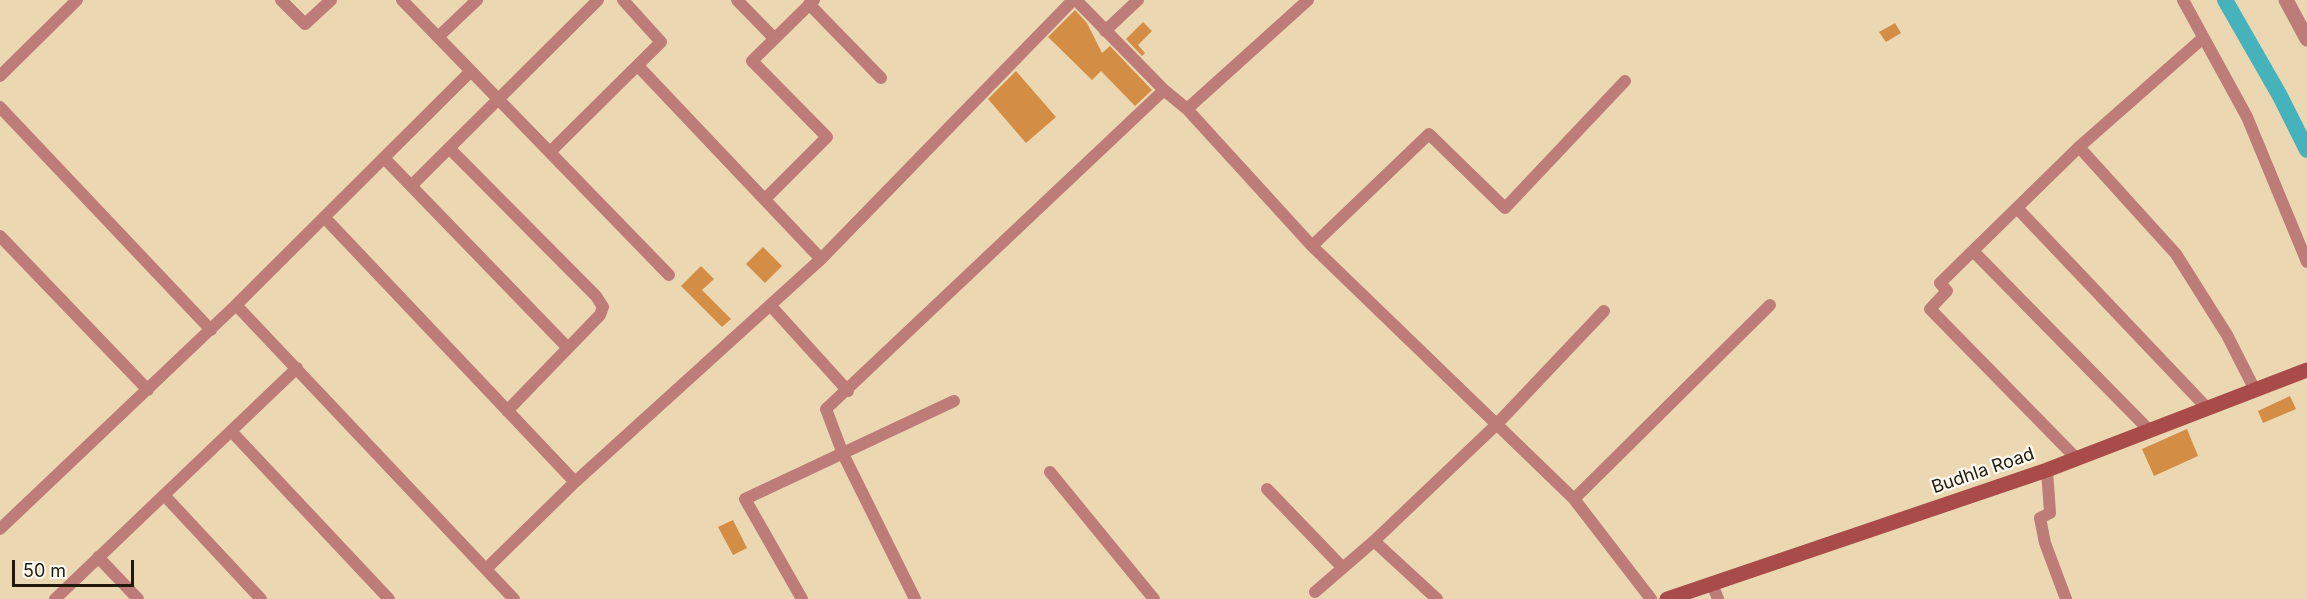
<!DOCTYPE html>
<html>
<head>
<meta charset="utf-8">
<style>
  body { margin:0 }
  #map { position:relative; width:2307px; height:599px; overflow:hidden; background:#ebd8b3; font-family:Inter,sans-serif }
  canvas { display:block }
  .scale { position:absolute; left:12px; top:560px; width:122px; height:27px; box-sizing:border-box; border:3px solid #221b0d; border-top:0; padding-left:8px; font-size:18px; line-height:21px; white-space:nowrap; color:#221b0d; -webkit-text-stroke:4px #fffbf3; paint-order:stroke }
</style>
</head>
<body>
<div id="map">
<canvas width="2307" height="599"></canvas>
<div class="scale">50 m</div>
</div>
<script>
const ctx = document.querySelector('canvas').getContext('2d');
ctx.lineJoin = 'round';
const toPath = rows => new Path2D(rows.map(r => 'M' + r).join(''));
function stroke(path, color, width, dash) { ctx.strokeStyle = color; ctx.lineWidth = width; ctx.lineCap = dash ? 'butt' : 'round'; ctx.setLineDash(dash || []); ctx.stroke(path); }
function fillPath(path, color) { ctx.fillStyle = color; ctx.fill(path, 'evenodd'); }
function drawText(font, color, halo, rows, align = 'center') {
  ctx.font = font + ' Inter,sans-serif'; ctx.lineWidth = 4.5; ctx.setLineDash([]); ctx.textBaseline = 'middle'; ctx.strokeStyle = halo; ctx.fillStyle = color; for (const [text, x, y, turn = 0] of rows) {
    ctx.save(); ctx.translate(x, y); ctx.rotate((+turn || 0) * Math.PI / 180); ctx.textAlign = isNaN(turn) ? turn : align; if (halo) ctx.strokeText(text, 0, 0); ctx.fillText(text, 0, 0); ctx.restore();
  }
}
const canal = toPath([
  [2225,0,2280,96,2307,150]
]);
const building = toPath([
  [1075,10,1087,23,1102,53,1110,46,1152,90,1135,106,1101,71,1092,80,1048,37],
  [1143,22,1152,31,1138,45,1145,53,1142,56,1126,39],
  [1895,23,1901,33,1886,42,1879,32],
  [1016,71,1056,117,1026,143,988,99],
  [763,247,782,266,765,283,746,264],
  [701,266,714,279,702,290,731,319,722,327,681,286],
  [2290,396,2296,409,2263,423,2258,411],
  [2187,429,2198,456,2154,476,2142,449],
  [733,520,747,548,733,555,718,527]
]);
const minor = toPath([
  [281,0,305,24,331,0],
  [402,0,669,275],
  [737,0,774,38],
  [1076,0,1164,90,1187,109,1312,246,1574,499,1651,599],
  [2183,0,2247,117,2307,262],
  [809,4,881,78],
  [1105,31,1138,0],
  [438,37,477,0],
  [638,66,821,259],
  [0,76,77,0],
  [0,107,211,330],
  [1187,109,1308,0],
  [2079,147,2176,254,2227,335,2255,390],
  [449,148,596,296,603,307,600,315,507,411],
  [550,152,661,42,623,0],
  [384,158,568,348],
  [411,186,598,0],
  [765,199,827,137,752,61,814,0],
  [2017,208,2207,408],
  [324,217,575,482],
  [0,236,148,390],
  [1312,246,1429,134,1505,208,1625,81],
  [1973,251,2149,430],
  [236,305,514,599],
  [770,305,848,391],
  [231,431,389,599],
  [2076,458,1930,309,1947,291,1940,283,2079,147,2203,38],
  [2047,470,2050,513,2040,518,2045,543,2066,599],
  [1050,472,1154,599],
  [1267,489,1343,568],
  [164,495,261,599],
  [1574,499,1770,305],
  [0,529,236,305,471,71],
  [1374,541,1437,599],
  [98,557,138,599],
  [487,568,575,482,821,259,1073,0],
  [1712,584,1718,599],
  [1315,592,1374,541,1496,425,1604,311],
  [55,599,297,368],
  [802,599,745,499,954,401],
  [915,599,843,454,826,409,1164,90]
]);
const tertiary = toPath([
  [2286,0,2307,39]
]);
const secondary = toPath([
  [1667,599,2047,470,2307,370]
]);
const streetNames = [
  ["Budhla Road",1983,471,-19]
];
stroke(canal, '#46b2bc', 16);
fillPath(building, '#d48d45');
stroke(minor, '#bd7c78', 12);
stroke(tertiary, '#bd7c78', 15);
stroke(secondary, '#a94b48', 15);
drawText('18px', '#221b0d', '#fffbf3', streetNames);
</script>
</body>
</html>
